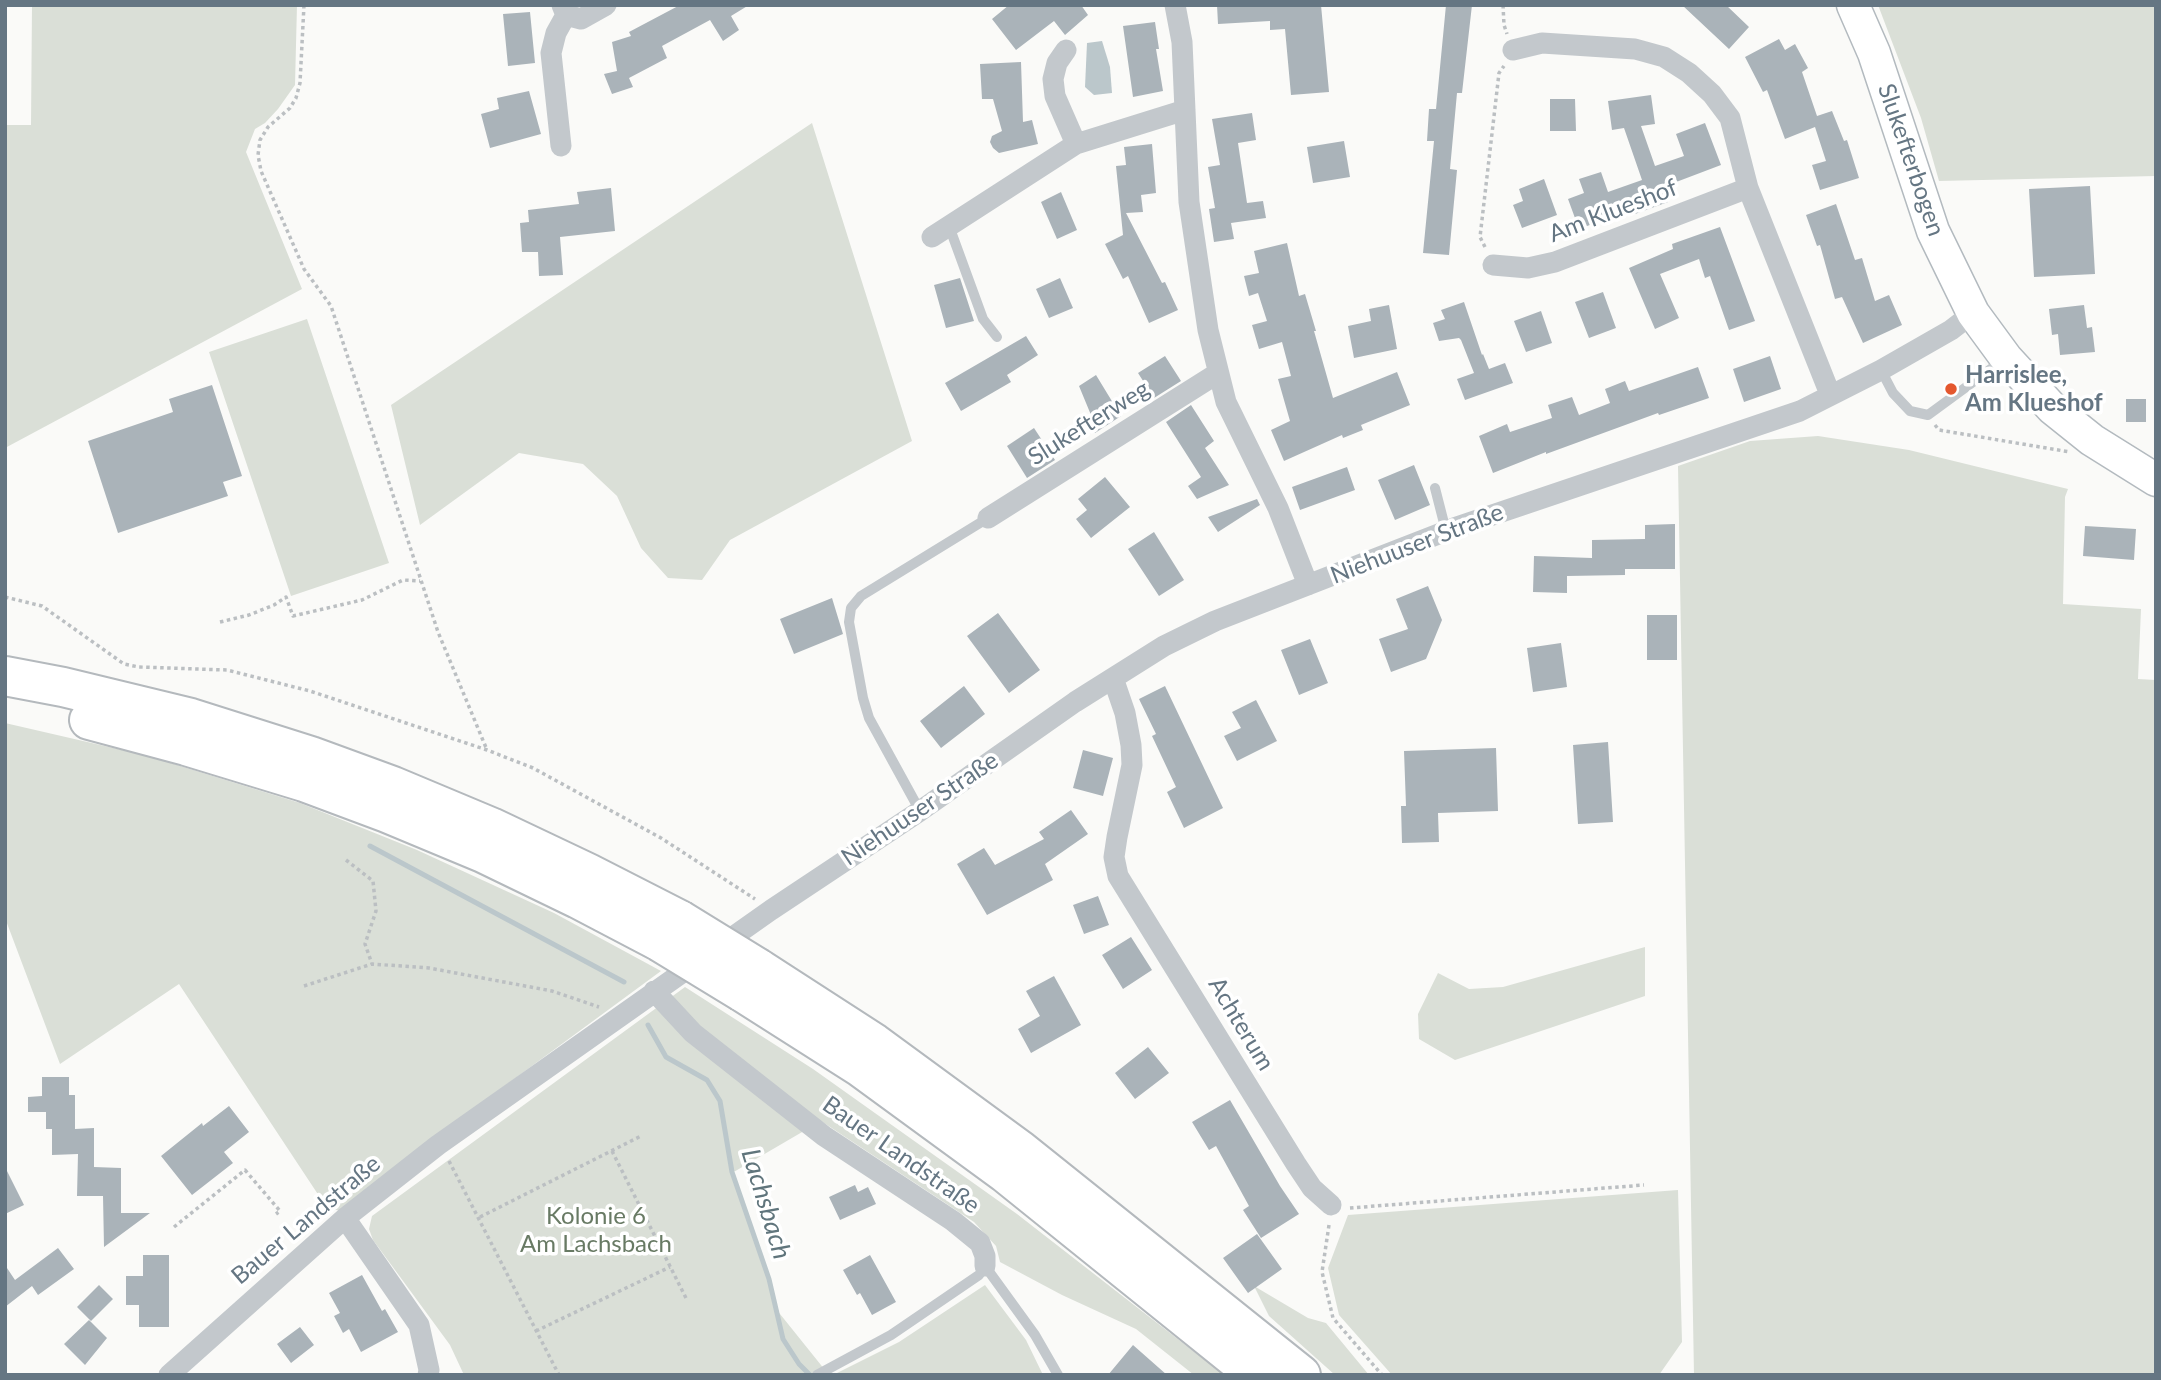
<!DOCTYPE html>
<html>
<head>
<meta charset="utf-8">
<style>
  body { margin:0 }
  #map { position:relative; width:2161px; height:1380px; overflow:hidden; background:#fafaf8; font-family:Lato,sans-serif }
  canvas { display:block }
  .frame { position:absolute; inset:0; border:7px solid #657683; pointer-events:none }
</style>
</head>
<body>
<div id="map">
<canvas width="2161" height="1380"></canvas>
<div class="frame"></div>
</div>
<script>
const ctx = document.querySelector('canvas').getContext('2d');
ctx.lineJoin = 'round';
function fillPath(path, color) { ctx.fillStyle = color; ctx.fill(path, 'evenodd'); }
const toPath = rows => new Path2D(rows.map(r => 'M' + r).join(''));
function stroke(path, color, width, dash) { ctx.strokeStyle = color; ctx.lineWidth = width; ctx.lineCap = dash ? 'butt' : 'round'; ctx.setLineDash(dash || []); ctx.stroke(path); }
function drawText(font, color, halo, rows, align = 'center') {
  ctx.font = font + ' Lato,sans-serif'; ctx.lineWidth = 7; ctx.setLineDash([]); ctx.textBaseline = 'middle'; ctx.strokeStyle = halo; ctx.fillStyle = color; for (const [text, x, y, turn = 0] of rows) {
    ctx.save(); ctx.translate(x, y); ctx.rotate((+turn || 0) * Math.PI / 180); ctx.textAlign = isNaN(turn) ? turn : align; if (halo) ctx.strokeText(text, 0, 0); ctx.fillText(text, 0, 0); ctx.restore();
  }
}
const green = toPath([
  [32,5,297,5,295,85,278,109,265,123,255,129,246,152,302,289,5,448,5,125,31,125],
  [1878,5,2156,5,2156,176,1939,181,1921,118],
  [812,123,912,441,730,540,702,580,668,578,641,548,617,496,583,464,519,453,420,525,391,405],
  [307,319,389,563,291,596,209,352],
  [1818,436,1909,450,2068,489,2065,497,2063,604,2141,609,2138,679,2156,680,2156,1375,1694,1375,1678,466,1750,441],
  [5,723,148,756,300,803,417,850,554,913,661,971,434,1138,341,1211,327,1208,179,984,60,1064,5,918],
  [1645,947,1645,996,1455,1060,1419,1039,1418,1014,1438,973,1469,989,1503,987],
  [685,987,813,1069,1017,1214,1224,1375,1194,1375,1136,1329,1062,1295,1000,1262,996,1246,974,1222,821,1121,732,1173,769,1279,776,1309,829,1375,464,1375,450,1345,373,1240,369,1229,372,1216],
  [1678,1190,1682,1342,1659,1375,1392,1375,1339,1315,1328,1268,1348,1215],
  [985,1285,1026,1340,1043,1375,833,1375,899,1342],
  [1254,1286,1308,1318,1326,1323,1369,1375,1335,1375,1269,1316]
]);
const water = toPath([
  [1102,41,1110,67,1112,93,1094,95,1085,87,1087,43]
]);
const stream = toPath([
  [370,846,624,982],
  [648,1025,666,1057,707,1080,720,1101,732,1172,769,1279,783,1339,799,1364,810,1375]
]);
const building = toPath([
  [680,5,749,5,731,16,739,30,723,41,710,20,662,46,667,58,629,78,633,87,612,94,604,74,617,71,612,42,631,36,629,32],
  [1009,5,1081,5,1088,15,1065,35,1054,21,1016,50,992,19],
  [1217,5,1321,5,1329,92,1291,95,1285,29,1270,30,1270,21,1218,24],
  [1446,5,1472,5,1462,93,1457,93,1450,169,1457,170,1449,255,1423,253,1434,141,1427,141,1429,109,1436,109],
  [1682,5,1726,5,1749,27,1729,49],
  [530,12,535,63,508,66,503,14],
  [1155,22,1159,49,1156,49,1163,91,1133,97,1123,26],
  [1779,39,1785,50,1795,44,1808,68,1802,72,1817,116,1832,111,1844,141,1847,140,1859,178,1820,190,1812,165,1826,161,1815,127,1785,139,1767,90,1763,92,1745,57],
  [1021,62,1023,122,1032,120,1038,144,999,153,993,148,990,142,992,136,1002,131,993,99,982,99,980,64],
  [529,91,541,134,490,148,481,114,499,109,497,98],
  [1651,95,1655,124,1641,126,1655,166,1684,156,1676,134,1705,123,1721,165,1663,187,1668,202,1635,214,1633,209,1579,229,1568,199,1584,193,1579,179,1601,172,1608,192,1642,180,1624,128,1612,130,1608,101],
  [1550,99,1575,99,1576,131,1550,131],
  [1252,113,1256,140,1238,143,1247,203,1263,201,1266,218,1231,223,1234,239,1214,242,1209,209,1215,208,1208,167,1220,165,1212,119],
  [1344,141,1350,177,1313,183,1307,147],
  [1152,144,1156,193,1141,195,1143,212,1126,213,1162,283,1165,282,1178,310,1149,323,1128,276,1123,279,1105,244,1123,235,1116,166,1126,165,1124,147],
  [1544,179,1557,215,1522,228,1513,205,1523,201,1519,189],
  [2090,186,2095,274,2034,277,2029,189],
  [611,188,615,231,560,237,563,275,539,276,538,252,522,252,520,223,529,222,528,210,579,204,577,192],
  [1061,192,1077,230,1057,239,1041,202],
  [1836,204,1855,260,1862,258,1875,301,1889,295,1902,325,1863,343,1842,297,1835,299,1820,245,1817,246,1806,215],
  [1720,227,1755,321,1729,330,1710,276,1705,278,1699,259,1660,274,1679,318,1655,329,1629,268,1673,249,1672,244],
  [1287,243,1299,296,1305,294,1316,331,1314,331,1333,398,1397,372,1410,405,1361,425,1363,430,1343,438,1342,435,1284,461,1271,430,1290,421,1278,379,1291,376,1282,342,1259,349,1252,325,1267,321,1258,293,1249,296,1244,276,1259,273,1254,251],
  [960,278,974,321,946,328,934,285],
  [1060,278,1073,308,1049,318,1036,289],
  [1603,292,1616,328,1589,338,1575,302],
  [1464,302,1482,355,1483,354,1489,369,1505,363,1513,383,1465,400,1457,379,1474,373,1461,340,1459,338,1439,341,1433,323,1445,319,1441,310],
  [1389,305,1397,349,1354,358,1348,326,1371,321,1369,309],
  [2084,305,2087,328,2092,327,2095,352,2060,355,2058,334,2052,335,2049,309],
  [1541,311,1552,343,1526,352,1514,321],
  [1026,336,1038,355,1007,375,1011,382,961,411,945,383],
  [1165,356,1181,381,1154,398,1138,373],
  [1770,356,1781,389,1744,402,1733,369],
  [1698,367,1709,398,1659,415,1658,413,1546,454,1546,452,1493,473,1479,436,1507,424,1510,432,1552,418,1548,405,1572,397,1579,415,1610,403,1605,389,1625,381,1629,391],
  [1096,375,1121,416,1095,433,1086,418,1091,415,1079,386],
  [212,385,242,476,223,482,228,496,118,533,88,441,173,412,169,399],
  [2126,399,2146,399,2146,422,2126,422],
  [1191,405,1214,441,1205,448,1229,485,1197,499,1188,486,1201,477,1166,422],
  [1034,428,1055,460,1027,478,1007,446],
  [1414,465,1430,505,1395,520,1378,480],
  [1347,467,1355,490,1300,510,1292,487],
  [1105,477,1130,507,1091,538,1076,519,1087,510,1078,499],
  [1257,499,1260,505,1218,532,1208,517],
  [1675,524,1675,569,1625,569,1625,575,1567,576,1567,593,1533,592,1534,556,1592,558,1592,540,1645,539,1645,525],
  [2085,526,2136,529,2134,560,2083,556],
  [1154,532,1184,580,1159,596,1128,549],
  [1428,586,1442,620,1426,659,1391,672,1379,639,1408,629,1396,599],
  [832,598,843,634,794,654,780,619],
  [998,613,1040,670,1009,693,967,636],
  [1647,615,1677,615,1677,660,1647,660],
  [1310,639,1328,683,1299,695,1281,650],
  [1561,643,1567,687,1533,692,1527,648],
  [964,686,985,714,941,748,920,721],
  [1165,686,1223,808,1184,828,1167,792,1176,787,1152,736,1156,734,1139,699],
  [1256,700,1277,741,1237,761,1224,736,1241,728,1232,712],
  [1608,742,1613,822,1578,824,1573,745],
  [1496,748,1498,811,1438,813,1439,842,1402,843,1401,806,1406,806,1404,751],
  [1083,750,1113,758,1103,796,1073,788],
  [1071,810,1088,834,1045,864,1053,880,987,915,957,864,984,848,995,865,1044,839,1039,832],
  [1098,896,1109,925,1084,934,1073,905],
  [1131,937,1152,970,1123,989,1102,955],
  [1054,976,1081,1025,1031,1053,1018,1029,1040,1016,1026,991],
  [1148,1047,1169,1073,1135,1099,1115,1073],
  [42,1077,69,1077,69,1095,75,1095,75,1129,94,1128,94,1167,121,1168,121,1213,150,1213,104,1247,103,1196,77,1196,78,1154,52,1155,52,1129,46,1129,46,1112,28,1112,28,1097,42,1096],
  [1230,1100,1280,1186,1299,1214,1261,1238,1243,1210,1249,1206,1216,1146,1209,1150,1192,1122],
  [229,1106,249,1132,224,1152,233,1163,192,1195,161,1156,202,1123,203,1126],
  [5,1167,24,1205,5,1214],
  [855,1185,858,1192,868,1187,876,1204,840,1220,829,1197],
  [1257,1234,1282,1269,1248,1293,1223,1258],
  [58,1248,74,1269,38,1295,32,1286,5,1307,5,1265,15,1280],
  [143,1255,169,1255,169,1327,139,1327,139,1305,126,1305,126,1276,143,1276],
  [870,1255,896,1302,872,1315,860,1293,857,1295,843,1270],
  [362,1275,382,1311,385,1309,398,1332,361,1352,349,1329,343,1333,334,1316,340,1313,329,1293],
  [99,1285,113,1299,91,1321,77,1307],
  [89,1320,107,1338,85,1365,64,1344],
  [300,1327,314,1345,291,1363,277,1344],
  [1133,1345,1167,1375,1108,1375]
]);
const path = toPath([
  [304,5,300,83,296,98,290,108,268,127,260,140,258,155,261,171,304,269,331,306,438,632,487,750],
  [1503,5,1504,25,1507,34],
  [1485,247,1480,237,1499,73,1504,66],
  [1935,425,1939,430,2070,452],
  [5,597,42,606,124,664,139,667,227,670,310,691,487,750,533,768,661,838,755,899],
  [220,622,249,615,274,605,286,597,293,616,362,600,403,580,420,581],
  [346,860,373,881,376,911,365,944,372,964],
  [304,986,372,964,429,968,552,991,599,1007],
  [612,1151,687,1300],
  [449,1161,559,1375],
  [1350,1208,1644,1185],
  [480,1217,641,1136],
  [1329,1225,1322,1272,1333,1318,1382,1375],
  [174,1227,245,1170,280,1211,276,1214],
  [536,1331,670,1267]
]);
const lane = toPath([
  [949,226,983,319,997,337],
  [1881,370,1893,393,1910,411,1928,415,2003,360],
  [1435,488,1446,531],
  [920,811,869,718,863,698,849,622,851,608,861,596,988,518],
  [817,1375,891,1335,979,1275,985,1266,1035,1335,1058,1375]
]);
const street = toPath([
  [562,5,566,15,581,19,606,5],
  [1175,5,1182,42,1189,202,1208,330,1226,402,1278,508,1308,585],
  [1066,50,1057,63,1053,79,1055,96,1076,144],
  [1513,50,1542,43,1635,49,1664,57,1689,73,1712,94,1730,118,1748,188,1830,394],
  [561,146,551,53,556,33,566,15],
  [932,237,1076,144,1185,110],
  [1493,265,1528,268,1555,262,1748,188],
  [988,518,1218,373],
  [1113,678,1125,713,1131,745,1132,765,1117,837,1114,857,1118,876,1296,1164,1312,1188,1331,1205],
  [654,991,693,1033,824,1136,953,1221,980,1243,985,1256,985,1266],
  [345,1218,419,1325,429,1370,428,1375],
  [169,1375,345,1218,438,1145,771,910,920,811,1075,702,1164,646,1215,621,1454,528,1800,411,1881,370,1951,330,1973,313]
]);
const secondary = toPath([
  [1853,5,1874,53,1933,231,1973,313,2006,358,2052,408,2092,440,2156,480]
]);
const highway = toPath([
  [5,676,63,687,191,718,311,756,393,786,491,827,588,873,680,920],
  [89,720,186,746,304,782,387,813,483,853,578,899,660,942],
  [758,968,874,1043,1020,1150,1301,1375],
  [742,992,860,1067,1005,1173,1256,1375]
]);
const highwayBridge = toPath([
  [680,920,758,968],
  [660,942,742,992]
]);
const markers = [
  [1951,389,7,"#e4572e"]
];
const streetNames = [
  ["Slukefterbogen",1911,160,71],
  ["Am Klueshof",1613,211,-21],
  ["Slukefterweg",1089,423,-32],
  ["Niehuuser Straße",1417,544,-21],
  ["Niehuuser Straße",920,809,-34],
  ["Achterum",1241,1024,59],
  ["Bauer Landstraße",901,1155,35],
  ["Bauer Landstraße",306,1220,-40]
];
const poiNames = [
  ["Harrislee,",1965,375],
  ["Am Klueshof",1965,403]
];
const parkNames = [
  ["Kolonie 6",596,1216],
  ["Am Lachsbach",596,1244]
];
const waterNames = [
  ["Lachsbach",766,1204,73]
];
fillPath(green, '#dadfd7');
fillPath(water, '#bbc7cb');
stroke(stream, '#bbc7cb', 5);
fillPath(building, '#aab3b9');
stroke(secondary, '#b3babf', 35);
stroke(highway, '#b4b9bd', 42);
stroke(path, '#bbbfc2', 3.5, [3.5, 3.5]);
stroke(lane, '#c3c8cc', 10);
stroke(street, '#c3c8cc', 21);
stroke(secondary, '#fff', 32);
stroke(highway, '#fff', 38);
stroke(highwayBridge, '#b4b9bd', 42, []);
stroke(highwayBridge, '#fff', 38);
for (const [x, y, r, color] of markers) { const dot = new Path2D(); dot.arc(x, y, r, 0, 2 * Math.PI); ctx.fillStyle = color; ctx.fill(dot); stroke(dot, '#fff', 2.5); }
drawText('24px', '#657683', '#fff', streetNames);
drawText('bold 24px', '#657683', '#fff', poiNames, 'left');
drawText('24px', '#687a64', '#fff', parkNames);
drawText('italic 26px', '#60757c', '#fff', waterNames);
</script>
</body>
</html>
